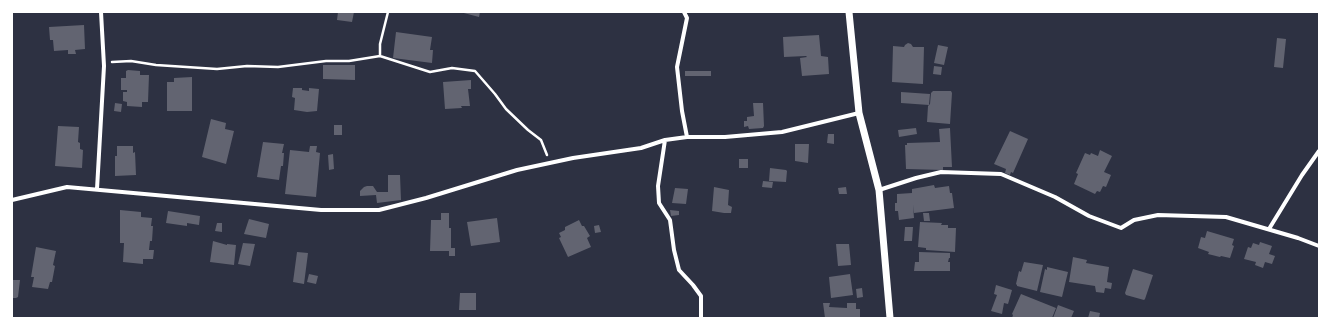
<!DOCTYPE html>
<html>
<head>
<meta charset="utf-8">
<style>
  body { margin:0 }
  #map { position:relative; width:1331px; height:330px; overflow:hidden; background:#2d3142; font-family:Inter,sans-serif }
  canvas { display:block }
  .frame { position:absolute; inset:0; border:13px solid #fff; pointer-events:none }
</style>
</head>
<body>
<div id="map">
<canvas width="1331" height="330"></canvas>
<div class="frame"></div>
</div>
<script>
const ctx = document.querySelector('canvas').getContext('2d');
ctx.lineJoin = 'round';
function fillPath(path, color) { ctx.fillStyle = color; ctx.fill(path, 'evenodd'); }
const toPath = rows => new Path2D(rows.map(r => 'M' + r).join(''));
function stroke(path, color, width, dash) { ctx.strokeStyle = color; ctx.lineWidth = width; ctx.lineCap = dash ? 'butt' : 'round'; ctx.setLineDash(dash || []); ctx.stroke(path); }
const building = toPath([
  [338,12,354,12,352,22,337,20],
  [460,12,480,12,479,17],
  [84,25,85,49,75,50,76,54,68,54,68,50,54,51,53,40,50,40,49,27],
  [396,32,432,37,430,50,433,50,432,63,393,58],
  [819,35,821,56,828,57,829,74,802,76,800,58,807,57,806,56,784,57,783,37],
  [1277,38,1286,39,1283,68,1274,67],
  [908,43,911,44,913,47,924,47,923,84,892,82,893,46,904,47,905,45],
  [938,45,948,47,944,65,934,63],
  [323,65,355,65,355,80,323,79],
  [934,66,942,67,941,75,933,74],
  [128,70,140,71,140,75,149,75,148,102,142,102,142,107,127,106,127,102,123,101,123,92,127,92,127,90,121,90,121,78,126,78,126,71],
  [685,71,711,71,711,76,685,76],
  [192,77,192,111,167,111,167,82,174,82,174,78],
  [471,80,471,89,468,89,470,106,461,106,462,108,445,109,443,82],
  [293,88,302,88,302,90,309,91,309,88,319,89,317,111,307,112,294,110,295,98,292,97],
  [933,91,951,91,952,93,950,124,927,122,928,106,930,104,931,93],
  [901,92,930,94,929,105,901,103],
  [115,103,122,104,121,112,114,111],
  [753,103,763,103,764,126,763,128,749,129,748,126,744,127,744,121,747,121,747,117,754,116],
  [211,119,226,123,225,129,234,131,226,164,202,157],
  [334,125,342,125,342,135,334,135],
  [58,126,79,127,78,142,80,143,80,149,83,150,82,168,55,166],
  [916,128,917,134,899,137,898,130],
  [950,128,952,167,943,167,943,170,906,169,905,145,907,145,907,143,940,142,939,129],
  [1010,131,1028,139,1013,173,1011,172,1010,175,1005,173,1006,169,994,164],
  [828,134,834,134,834,144,827,143],
  [263,142,284,144,282,153,284,153,283,166,281,166,279,180,257,177],
  [795,144,809,144,808,163,795,161],
  [117,146,133,146,133,153,135,152,136,175,115,176,115,156,117,156],
  [310,146,317,146,316,152,320,153,316,197,285,194,290,150,309,152],
  [1100,150,1112,156,1104,172,1111,175,1106,187,1103,186,1100,192,1097,191,1095,194,1074,184,1078,174,1076,173,1085,153,1090,155,1091,153,1098,156],
  [333,154,334,169,329,170,328,155],
  [739,159,748,159,748,168,739,168],
  [770,168,786,170,787,171,786,182,769,181],
  [388,175,400,175,401,200,377,203,376,195,360,196,360,191,364,187,367,186,373,186,377,192,388,192],
  [763,181,773,182,772,188,762,187],
  [934,185,935,188,949,186,950,193,952,193,954,208,914,213,913,205,914,218,899,220,898,211,895,211,895,203,897,203,897,194,912,193,912,189],
  [714,187,729,190,728,205,732,207,731,213,724,213,712,211],
  [846,187,847,194,839,194,838,188],
  [675,188,688,189,686,204,672,203],
  [120,210,141,212,141,217,152,218,151,226,153,226,152,241,150,241,149,250,154,250,153,259,143,259,143,264,123,262,124,243,120,243],
  [670,210,679,211,679,215,671,216],
  [168,211,200,216,199,225,187,223,187,226,166,223],
  [441,213,449,213,449,228,451,228,451,248,455,248,455,256,449,256,449,251,430,251,431,220,441,220],
  [923,213,929,213,930,221,924,221],
  [497,218,500,242,471,246,467,222],
  [249,219,269,224,266,238,244,234],
  [579,220,582,226,584,226,590,236,587,238,591,247,568,257,559,238,561,237,559,233,565,230,565,227],
  [920,222,942,223,941,225,948,225,948,228,956,228,955,252,926,250,926,248,918,247],
  [217,223,222,223,222,232,215,231],
  [599,225,601,232,595,233,594,226],
  [905,227,913,227,912,241,904,241],
  [1207,231,1234,239,1232,245,1234,246,1230,258,1221,256,1220,257,1208,254,1209,252,1198,248,1201,237,1205,238],
  [213,241,227,245,227,244,236,245,234,265,210,262],
  [1260,242,1272,246,1269,254,1275,256,1272,264,1265,262,1263,268,1255,265,1256,262,1244,259,1248,247,1251,248,1253,243,1259,245],
  [243,243,255,244,250,266,238,264],
  [836,244,849,244,851,265,838,266],
  [36,247,56,251,53,265,55,266,52,282,50,282,48,289,32,287,34,277,31,277],
  [297,252,308,253,304,284,293,282],
  [919,252,950,253,950,258,949,258,948,262,950,262,950,271,914,271,915,262,919,262],
  [1073,257,1087,260,1086,263,1109,267,1107,282,1112,283,1111,289,1105,288,1104,293,1096,292,1095,286,1069,282],
  [1024,262,1043,265,1037,291,1017,286,1017,285,1016,284,1019,271,1021,272],
  [1047,267,1068,272,1062,297,1040,292,1045,269,1047,270],
  [1133,269,1153,275,1145,299,1144,300,1126,295,1125,293],
  [309,274,318,276,316,284,307,282],
  [850,274,853,295,831,298,829,277],
  [12,280,20,280,18,297,16,298,12,298],
  [996,285,1012,290,1008,304,1004,303,1002,314,991,311,997,295,994,294],
  [862,288,863,297,857,298,856,289],
  [460,293,476,293,476,310,459,310],
  [1021,294,1056,308,1052,318,1012,318,1013,315,1012,314],
  [823,303,830,303,829,307,847,308,847,303,856,303,856,309,860,309,860,318,825,318],
  [1058,305,1074,311,1071,318,1053,318],
  [1090,311,1100,313,1099,318,1088,318]
]);
const path = toPath([
  [380,56,380,44,388,12],
  [112,62,131,61,156,65,217,69,247,66,278,67,326,61,349,61,380,56,430,72,452,68,475,71,495,94,506,109,528,130,541,140,547,155]
]);
const minor = toPath([
  [684,12,687,18,677,67,682,111,687,137],
  [665,140,658,186,659,203,670,220,674,250,679,270,693,285,701,296,701,318],
  [97,189,104,66,101,12],
  [879,190,916,178,941,172,1001,174,1055,197,1089,216,1121,228,1134,220,1158,215,1226,217,1298,238,1319,246],
  [12,200,67,187,321,210,379,210,426,198,517,170,573,158,641,148,665,140,687,137,725,137,782,132,859,113],
  [1269,229,1302,175,1319,151]
]);
const tertiary = toPath([
  [849,12,859,113,879,190,890,318]
]);
fillPath(building, '#626471');
stroke(path, '#fff', 2.5);
stroke(minor, '#fff', 4);
stroke(tertiary, '#fff', 7);
</script>
</body>
</html>
